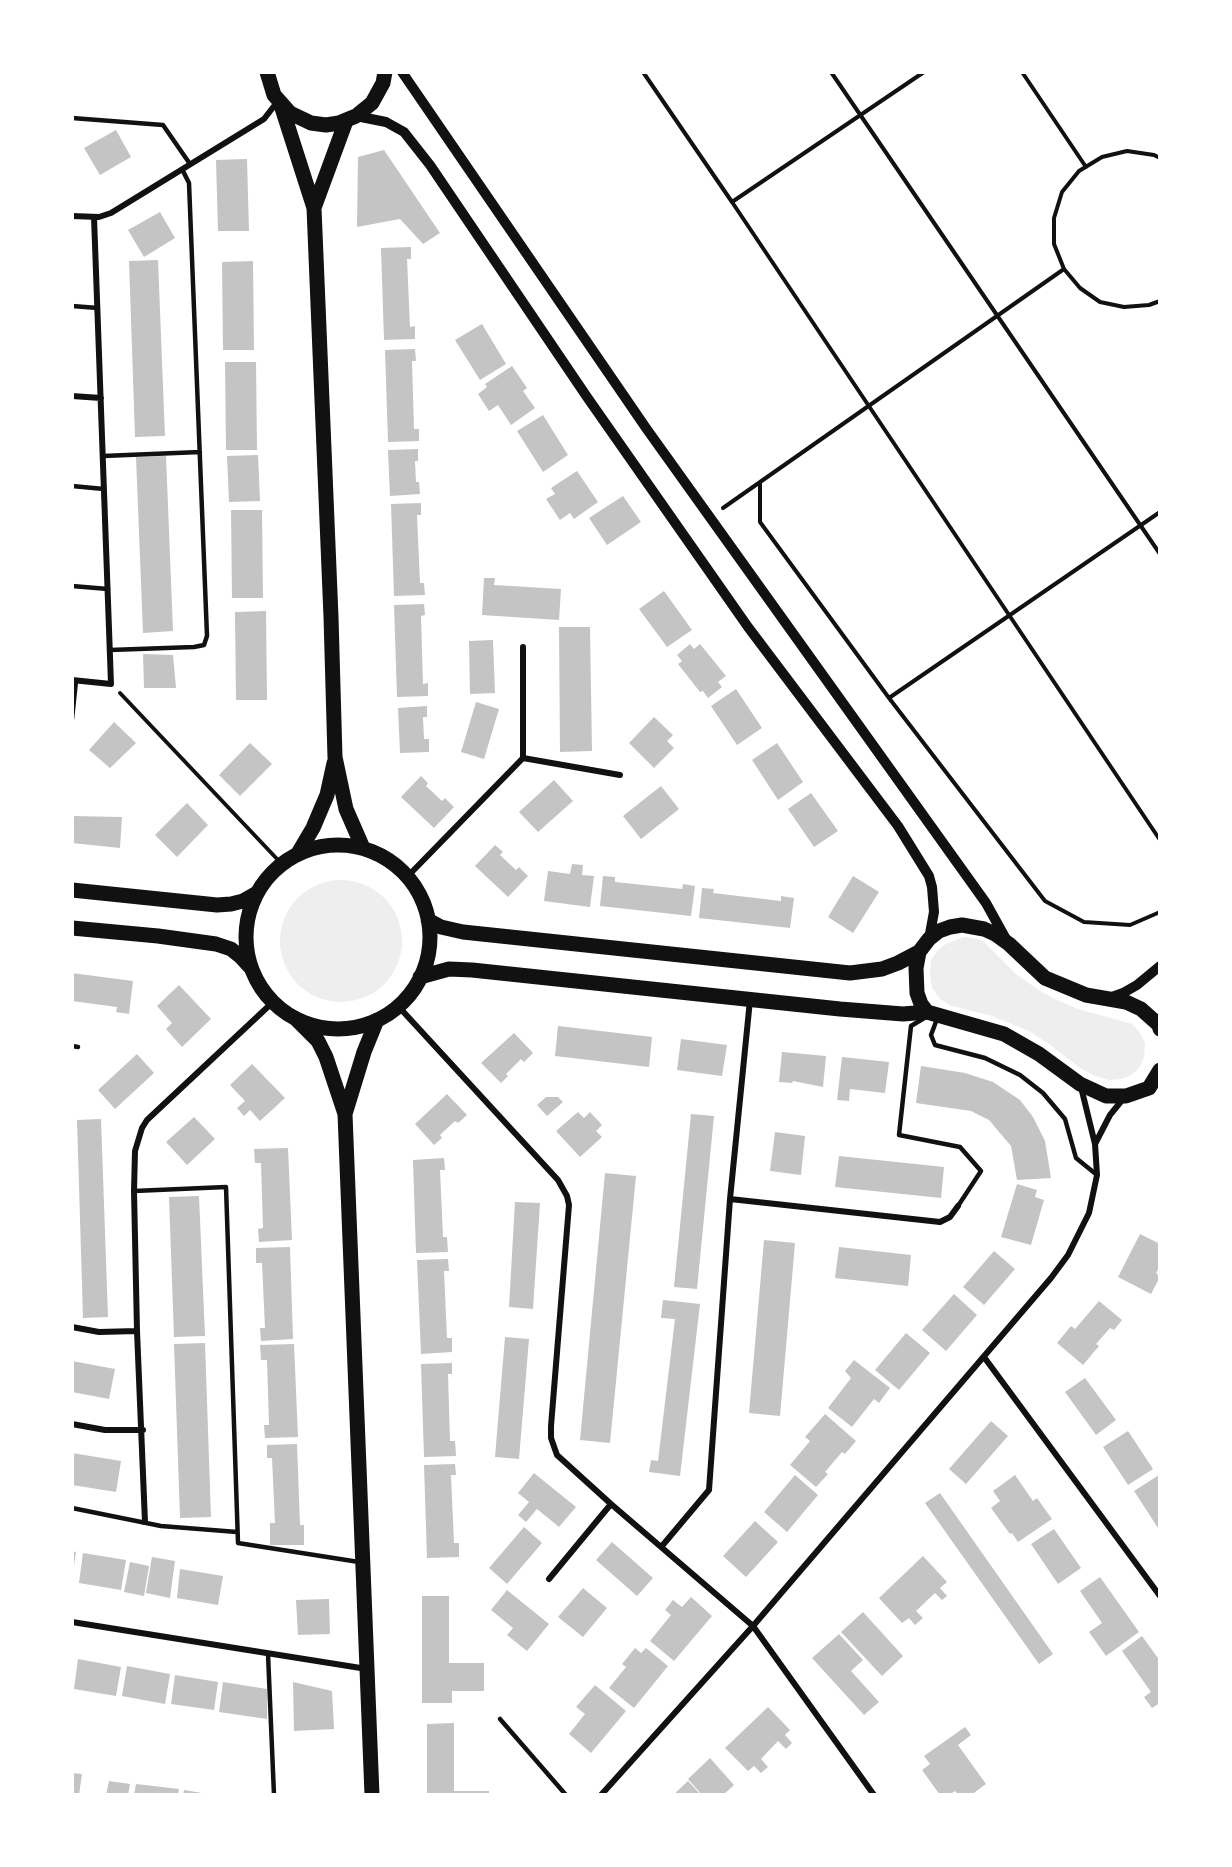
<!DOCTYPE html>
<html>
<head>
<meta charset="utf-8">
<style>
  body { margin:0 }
  #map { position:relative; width:1232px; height:1867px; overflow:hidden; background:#fff; font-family:"Sofia Sans Condensed",sans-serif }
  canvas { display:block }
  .frame { position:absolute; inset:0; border:74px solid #fff; pointer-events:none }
</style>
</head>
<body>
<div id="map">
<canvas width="1232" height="1867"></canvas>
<div class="frame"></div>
</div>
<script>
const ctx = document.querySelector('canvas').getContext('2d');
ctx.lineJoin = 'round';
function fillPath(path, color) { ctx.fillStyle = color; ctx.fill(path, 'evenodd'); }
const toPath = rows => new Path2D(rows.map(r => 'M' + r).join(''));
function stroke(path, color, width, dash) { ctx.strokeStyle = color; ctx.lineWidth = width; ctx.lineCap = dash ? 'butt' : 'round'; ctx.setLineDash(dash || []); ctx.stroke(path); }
const green = toPath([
  '280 941a61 61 0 1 1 122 0a61 61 0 1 1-122 0Z',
  [964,937,979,939,985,943,1016,974,1040,991,1057,1000,1078,1009,1132,1024,1140,1033,1145,1043,1144,1058,1139,1068,1131,1075,1121,1079,1109,1080,1095,1076,1080,1068,1049,1044,1029,1031,992,1016,952,1006,940,999,932,988,930,974,931,960,938,950,946,944]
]);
const building = toPath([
  [116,130,131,157,100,175,84,148],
  [384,150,440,233,423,244,400,219,357,227,358,157],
  [247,159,249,231,218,231,216,160],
  [160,212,175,238,144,257,128,230],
  [411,247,411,259,407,259,410,327,415,326,415,339,384,340,381,248],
  [158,260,165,436,135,437,129,261],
  [253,261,254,350,223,350,222,262],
  [482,324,506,364,480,380,455,340],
  [415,349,416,361,412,361,414,429,419,429,419,441,388,442,385,350],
  [225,362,256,362,257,450,226,450],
  [512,366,527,388,523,391,535,408,511,425,498,405,489,411,478,394,487,387,485,384],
  [543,415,568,455,543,472,517,431],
  [418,449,418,461,415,461,416,482,419,482,420,494,390,496,388,450],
  [258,455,260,501,229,502,227,456],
  [166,456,173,631,143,633,136,457],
  [577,471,598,502,574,519,570,513,560,520,546,499,555,494,551,488],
  [623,496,641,522,607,545,589,518],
  [421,503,421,515,417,515,420,583,424,583,425,595,394,596,391,504],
  [231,510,262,510,263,598,232,598],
  [484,578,495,578,494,585,561,589,559,620,482,615],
  [664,591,692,630,667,647,639,609],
  [424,604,425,615,421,616,423,684,428,683,428,696,397,697,394,605],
  [266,611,267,700,236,700,235,612],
  [559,627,590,627,592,751,560,752],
  [493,640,495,693,470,694,469,641],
  [690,644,694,649,700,644,726,676,718,682,722,687,708,698,703,691,700,692,678,664,682,661,677,655],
  [143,654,173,655,176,688,144,688],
  [736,689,762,728,737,745,711,706],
  [476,702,499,709,484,759,461,752],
  [427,706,427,717,423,717,424,739,429,739,429,752,400,753,398,708],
  [654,717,673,735,667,741,674,748,654,768,629,743],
  [114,722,136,743,110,768,89,750],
  [250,743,272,764,240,796,219,775],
  [777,743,803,782,778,800,752,760],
  [421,776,428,783,426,786,442,801,445,798,454,807,434,828,401,797],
  [554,780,573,801,538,832,519,812],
  [661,786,679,809,641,839,623,816],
  [811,793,838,831,814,847,788,809],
  [187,803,208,825,177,857,155,835],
  [72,816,122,817,120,848,72,843],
  [495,845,503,852,500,855,516,870,519,867,528,876,508,897,475,866],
  [572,864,583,865,582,875,594,876,590,907,544,901,548,871,570,874],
  [603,876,615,877,615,882,682,889,683,884,695,886,691,916,600,906],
  [853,876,879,892,853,933,828,917],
  [702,888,714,889,713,893,781,901,781,896,794,898,790,928,699,918],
  [72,973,133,981,129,1014,116,1012,117,1007,72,1001],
  [179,985,211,1019,182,1047,166,1029,172,1023,157,1006],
  [558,1026,652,1037,649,1067,555,1056],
  [514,1033,533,1053,524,1062,521,1059,506,1074,508,1076,501,1083,481,1063],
  [681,1039,727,1045,722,1076,677,1070],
  [782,1052,826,1056,823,1087,793,1081,792,1083,779,1082],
  [137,1054,154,1073,115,1109,98,1090],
  [842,1057,889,1062,885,1093,850,1089,849,1101,837,1100],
  [252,1064,285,1098,260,1121,250,1110,244,1116,237,1108,245,1101,230,1085],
  [921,1066,965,1073,993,1082,1020,1100,1033,1117,1045,1141,1051,1178,1017,1180,1011,1146,989,1120,971,1111,916,1103],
  [447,1094,467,1115,458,1123,455,1121,440,1135,442,1138,434,1145,415,1124],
  [546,1097,558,1097,563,1102,547,1116,537,1105],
  [578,1112,584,1118,590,1112,602,1125,596,1131,602,1137,580,1157,556,1131],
  [691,1114,714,1116,697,1289,674,1287],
  [194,1117,215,1139,187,1165,166,1142],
  [101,1119,108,1317,83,1318,77,1120],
  [775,1132,805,1136,801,1175,770,1171],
  [288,1148,292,1240,259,1242,258,1229,263,1228,261,1163,255,1163,254,1149],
  [839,1156,944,1167,941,1198,835,1187],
  [444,1158,445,1170,440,1170,443,1237,447,1237,448,1252,416,1253,413,1160],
  [605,1173,636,1176,610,1443,580,1440],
  [1017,1184,1037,1190,1035,1197,1044,1200,1031,1245,1001,1237],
  [199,1196,205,1336,174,1337,169,1197],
  [515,1202,540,1203,533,1309,509,1307],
  [1140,1234,1160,1244,1160,1266,1156,1273,1160,1277,1151,1294,1118,1277],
  [764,1240,795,1243,780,1416,749,1413],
  [290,1247,293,1339,261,1341,260,1328,265,1328,262,1263,256,1263,256,1248],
  [839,1247,911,1255,908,1286,835,1278],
  [994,1251,1015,1269,984,1305,963,1287],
  [448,1259,449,1271,444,1271,447,1338,452,1338,452,1352,421,1354,417,1260],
  [954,1294,977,1315,946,1351,922,1330],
  [663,1300,700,1304,680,1476,649,1472,651,1460,658,1461,675,1319,661,1318],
  [1099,1301,1122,1320,1114,1330,1110,1328,1096,1344,1099,1346,1083,1365,1057,1343,1071,1326,1075,1329],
  [906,1333,930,1353,899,1390,875,1370],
  [505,1337,529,1339,519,1459,495,1457],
  [205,1343,211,1517,180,1518,174,1344],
  [294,1344,298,1437,265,1438,264,1425,269,1425,267,1360,261,1360,260,1345],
  [854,1360,890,1388,879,1403,874,1399,852,1427,828,1408,851,1378,845,1371],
  [72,1361,115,1369,109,1399,72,1392],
  [452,1363,452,1374,448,1374,450,1441,455,1441,456,1456,424,1457,421,1364],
  [1085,1378,1116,1420,1096,1435,1065,1392],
  [825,1414,856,1441,845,1454,842,1452,825,1472,828,1474,816,1487,790,1465,810,1441,805,1437],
  [991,1421,1008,1436,966,1484,949,1469],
  [1128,1431,1153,1469,1128,1485,1103,1447],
  [297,1444,300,1525,304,1525,304,1545,270,1545,270,1523,275,1523,272,1458,267,1458,267,1445],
  [72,1453,121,1461,116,1492,72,1485],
  [455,1464,456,1475,451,1475,454,1543,459,1543,459,1557,427,1558,424,1465],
  [534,1473,576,1507,559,1527,537,1509,526,1522,518,1515,529,1502,518,1493],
  [795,1475,818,1495,787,1532,764,1512],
  [1015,1475,1033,1501,1037,1498,1052,1519,1018,1542,1012,1533,1010,1534,991,1508,1000,1501,993,1491],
  [1159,1475,1160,1477,1160,1531,1134,1491],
  [940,1493,1053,1654,1039,1664,925,1503],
  [755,1521,778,1542,746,1577,723,1556],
  [524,1527,542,1543,507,1584,489,1568],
  [1054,1529,1081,1568,1058,1584,1031,1544],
  [612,1542,653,1578,637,1596,596,1560],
  [72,1551,76,1552,73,1572,72,1572],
  [83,1553,126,1560,121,1590,79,1583],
  [923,1556,947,1582,940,1588,947,1596,942,1600,935,1593,916,1611,923,1618,915,1625,909,1618,902,1623,879,1598],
  [152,1557,175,1561,170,1598,146,1593],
  [130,1562,149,1566,144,1596,124,1592],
  [180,1569,223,1576,218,1605,177,1598],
  [1100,1577,1139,1632,1106,1656,1089,1632,1102,1623,1080,1591],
  [583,1588,607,1608,583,1637,558,1617],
  [507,1590,549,1624,527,1651,507,1635,513,1628,491,1610],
  [422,1596,449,1596,449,1663,484,1663,484,1691,452,1691,452,1703,422,1703],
  [691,1597,712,1616,674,1661,650,1641,671,1615,665,1610,673,1600,682,1607],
  [329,1599,330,1634,298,1635,296,1600],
  [863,1612,903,1656,882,1676,841,1632],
  [839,1634,863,1660,851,1671,879,1702,864,1715,812,1658],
  [1142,1636,1160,1661,1160,1703,1152,1708,1144,1697,1151,1692,1122,1651],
  [635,1648,641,1653,646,1648,668,1666,634,1708,609,1688,626,1667,622,1664],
  [78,1659,121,1667,116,1696,74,1689],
  [127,1666,170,1674,165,1704,122,1696],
  [175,1675,218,1682,214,1710,171,1704],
  [223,1682,267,1689,267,1719,219,1712],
  [293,1682,332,1691,334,1729,294,1731],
  [595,1685,626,1711,591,1753,569,1734,585,1714,576,1707],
  [768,1707,790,1730,785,1735,792,1743,786,1749,778,1741,761,1759,768,1767,761,1773,754,1766,748,1771,725,1748],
  [454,1723,454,1791,489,1791,489,1795,427,1795,427,1724],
  [965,1727,971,1735,958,1745,986,1784,971,1795,958,1795,955,1791,949,1795,940,1795,922,1770,930,1764,924,1756],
  [710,1758,734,1785,723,1795,702,1795,688,1779],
  [72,1773,82,1774,79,1795,72,1795],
  [109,1781,130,1784,128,1795,106,1795],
  [688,1781,701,1795,673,1795],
  [136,1784,179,1789,178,1795,134,1795],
  [184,1790,208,1794,208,1795,183,1795]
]);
const path = toPath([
  [643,72,732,202],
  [831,72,1160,554],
  [924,72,732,202,1160,840],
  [1022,72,1086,167],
  [1160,158,1154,155,1127,151,1102,157,1079,171,1062,192,1054,218,1054,244,1064,269,1080,288,1100,302,1124,307,1149,305,1160,301],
  [760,482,760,522,889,698,1160,512],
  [723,508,1064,269],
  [120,693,278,860],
  [889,698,1045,901,1084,922,1130,925,1160,912]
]);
const service = toPath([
  [72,118,163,125,190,164],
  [72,306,98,308],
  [103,456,200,452],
  [72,486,104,489],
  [72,586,108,589],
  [110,650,194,647,204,645,207,636,189,183,182,169],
  [72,719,76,681],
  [926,1017,911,1026,899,1135,960,1147,981,1171,958,1206],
  [937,1019,931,1035,935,1045,985,1058,1020,1075,1043,1093,1065,1119,1076,1158,1097,1175],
  [72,1046,78,1047],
  [134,1191,226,1187,238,1543,359,1562],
  [72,1508,161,1526,237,1532],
  [268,1654,274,1795],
  [500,1719,566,1795]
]);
const minor = toPath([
  [72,216,99,217,111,213,264,119,278,101],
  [72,396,101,398],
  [72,680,111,684,94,217],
  [523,758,620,775],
  [407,877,523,758,523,647],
  [398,1006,558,1180,567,1196,569,1205,551,1426,551,1438,557,1455,611,1504,753,1626,874,1795],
  [1095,1144,1110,1115,1123,1099],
  [730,1199,940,1222,950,1217,958,1206],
  [72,1327,99,1332,137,1331],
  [984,1357,1160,1596],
  [72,1424,105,1430,143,1430],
  [145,1522,137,1331,134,1191,135,1151,142,1128,147,1120,273,1002],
  [662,1546,709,1490,730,1199,750,1000],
  [549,1579,611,1504],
  [72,1622,367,1669],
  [601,1795,753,1626,1051,1278,1068,1255,1089,1213,1097,1175,1095,1144,1081,1087]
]);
const tertiary = toPath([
  [402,72,646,428,986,903,1007,941],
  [356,116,386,122,404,132,430,165,587,397,748,627,898,826,929,876,932,887,934,912,929,939],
  [1109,998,1123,993,1137,985,1160,966]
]);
const primary = toPath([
  [267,72,274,95,290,113,311,123,326,125,339,123,356,116,372,103,383,83,385,72],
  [281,105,314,208,331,617,335,757,346,809,363,848],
  [314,208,346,121],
  '246 937a92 92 0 1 1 184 0a92 92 0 1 1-184 0Z',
  [297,855,313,828,327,795,334,763],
  [72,890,217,905,231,904,243,901,257,893],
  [428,920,441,927,463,932,850,973,882,969,898,963,919,952],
  [72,928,158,936,216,944,231,949,241,957,251,968],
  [420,977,449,969,472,970,840,1009,903,1014,927,1012],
  [295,1018,318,1041,326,1057,345,1114,372,1795],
  [1160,1029,1159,1025,1141,1009,1126,1002,1086,995,1045,978,1009,944,995,934,984,929,962,925,950,927,939,931,929,939,919,952,916,968,917,993,921,1004,927,1012,1004,1034,1039,1054,1080,1084,1106,1096,1126,1096,1149,1088,1160,1070],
  [345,1114,364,1052,377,1020]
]);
fillPath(green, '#eee');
fillPath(building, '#c4c4c4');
stroke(path, '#111', 4);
stroke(service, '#111', 4.5);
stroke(minor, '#111', 6);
stroke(tertiary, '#111', 10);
stroke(primary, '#111', 15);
</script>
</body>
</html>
